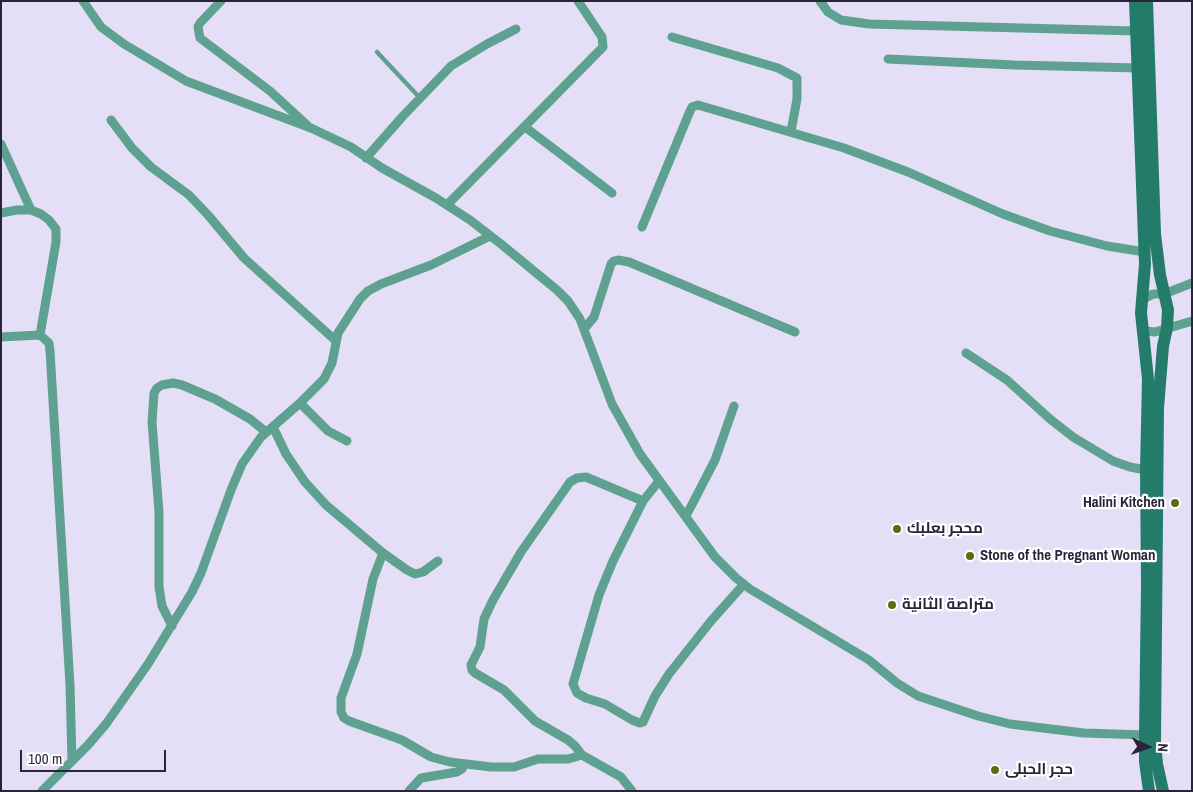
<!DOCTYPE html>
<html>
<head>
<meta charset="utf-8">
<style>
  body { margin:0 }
  #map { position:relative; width:1193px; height:792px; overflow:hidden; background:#e4dff7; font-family:"Archivo Narrow",sans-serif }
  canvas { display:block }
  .frame { position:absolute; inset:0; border:2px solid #2a243a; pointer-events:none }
  .north { position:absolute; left:1123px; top:722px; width:50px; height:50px; -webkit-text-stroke:4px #fff; paint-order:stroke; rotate:93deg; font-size:14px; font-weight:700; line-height:20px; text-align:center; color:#2a243a }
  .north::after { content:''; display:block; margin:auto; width:18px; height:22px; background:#2a243a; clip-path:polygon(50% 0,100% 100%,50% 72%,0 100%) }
  .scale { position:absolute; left:20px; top:750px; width:146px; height:22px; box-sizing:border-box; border:2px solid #2a243a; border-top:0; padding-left:6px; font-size:15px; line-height:18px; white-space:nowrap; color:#2a243a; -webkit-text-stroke:4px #fff; paint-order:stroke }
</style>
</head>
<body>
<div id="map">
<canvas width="1193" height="792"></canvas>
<div class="frame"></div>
<div class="north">N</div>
<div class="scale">100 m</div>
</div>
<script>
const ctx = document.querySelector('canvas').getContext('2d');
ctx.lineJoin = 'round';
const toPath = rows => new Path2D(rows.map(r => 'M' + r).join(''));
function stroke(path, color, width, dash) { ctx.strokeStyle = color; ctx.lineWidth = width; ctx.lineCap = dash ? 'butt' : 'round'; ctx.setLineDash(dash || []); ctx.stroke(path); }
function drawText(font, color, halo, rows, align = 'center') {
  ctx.font = font + ' "Archivo Narrow",Cairo,sans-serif'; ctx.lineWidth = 4.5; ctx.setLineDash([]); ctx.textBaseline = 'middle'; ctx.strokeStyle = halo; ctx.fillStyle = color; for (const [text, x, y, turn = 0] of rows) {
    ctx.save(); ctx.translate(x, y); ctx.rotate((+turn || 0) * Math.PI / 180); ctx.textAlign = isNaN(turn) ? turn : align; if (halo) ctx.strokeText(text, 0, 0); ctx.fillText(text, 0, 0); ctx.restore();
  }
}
const service = toPath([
  [377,52,420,98]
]);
const minor = toPath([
  [83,1,101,27,124,44,186,81,311,128,351,147,382,168,436,198,470,220,501,244,557,290,568,301,580,319,612,404,640,454,715,557,736,578,750,589,869,660,897,683,918,696,978,716,1010,724,1084,733,1145,735],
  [221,1,200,23,198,27,200,38,270,91,307,125],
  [820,1,828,12,841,20,869,24,1136,31],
  [672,37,778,68,797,78,797,99,791,131],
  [888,59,1014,65,1138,68],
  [111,120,132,148,151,167,189,195,208,215,244,258,336,341],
  [525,127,612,193],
  [1,144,31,210],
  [366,158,403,116,451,66,487,44,516,29],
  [447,205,603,47,602,37,578,1],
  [1,213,17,210,31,210,41,214,49,220,56,229,56,242,40,335],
  [642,227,690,111,692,107,698,105,844,148,908,172,1003,214,1050,231,1107,246,1145,252],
  [1142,300,1153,294,1164,294,1192,283],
  [1142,328,1146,331,1155,332,1192,321],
  [584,329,594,317,611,264,614,261,618,260,629,262,795,332],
  [1,337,40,335,49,343,50,351,70,685,72,761],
  [966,353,1007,380,1050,419,1073,437,1113,461,1130,467,1146,470],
  [300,403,328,431,347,441],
  [273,427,286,454,305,482,326,505,383,553,407,570,415,574,423,572,438,561],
  [659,481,643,501,613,561,599,595,573,684,577,693,586,698,605,704,632,720,640,723,643,722,655,696,669,674,711,621,744,584],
  [686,516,715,460,734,406],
  [383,553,373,579,357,654,341,698,341,712,344,718,349,721,402,740,431,757,450,762,491,767,514,767,538,759,568,759,582,755,621,777,632,791],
  [172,626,162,606,159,587,159,512,152,422,154,393,157,388,162,385,173,383,182,385,215,399,250,419,266,432],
  [582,755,575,746,568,740,535,721,504,690,475,673,472,670,471,665,480,647,484,619,493,600,521,552,570,482,577,478,586,477,643,501],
  [42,791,88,745,106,724,148,664,192,592,201,573,231,490,242,464,261,437,300,403,324,379,332,363,338,333,360,299,368,291,381,284,431,265,490,236],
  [409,791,421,778,457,772,462,769,465,764]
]);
const secondary = toPath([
  [1135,1,1145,264,1141,313,1148,379,1146,470,1147,584,1145,735,1145,762,1149,791],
  [1147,1,1155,234,1160,275,1168,310,1167,328,1163,346,1158,408,1155,741,1157,764,1163,791]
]);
const markers = [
  [1175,503,5,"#606a0e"],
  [897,529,5,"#606a0e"],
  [970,556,5,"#606a0e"],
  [892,605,5,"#606a0e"],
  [995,770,5,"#606a0e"]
];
const poiNames = [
  ["Halini Kitchen",1165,503,"right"],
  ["محجر بعلبك",907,529],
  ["Stone of the Pregnant Woman",980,556],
  ["متراصة الثانية",902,605],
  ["حجر الحبلى",1005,770]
];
stroke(service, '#5fa190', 4.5);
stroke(minor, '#5fa190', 9);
stroke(secondary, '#227c69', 12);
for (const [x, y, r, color] of markers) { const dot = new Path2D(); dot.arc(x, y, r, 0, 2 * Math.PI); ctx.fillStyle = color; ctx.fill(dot); stroke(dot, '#fff', 2); }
drawText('bold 15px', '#2a243a', '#fff', poiNames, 'left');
</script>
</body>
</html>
